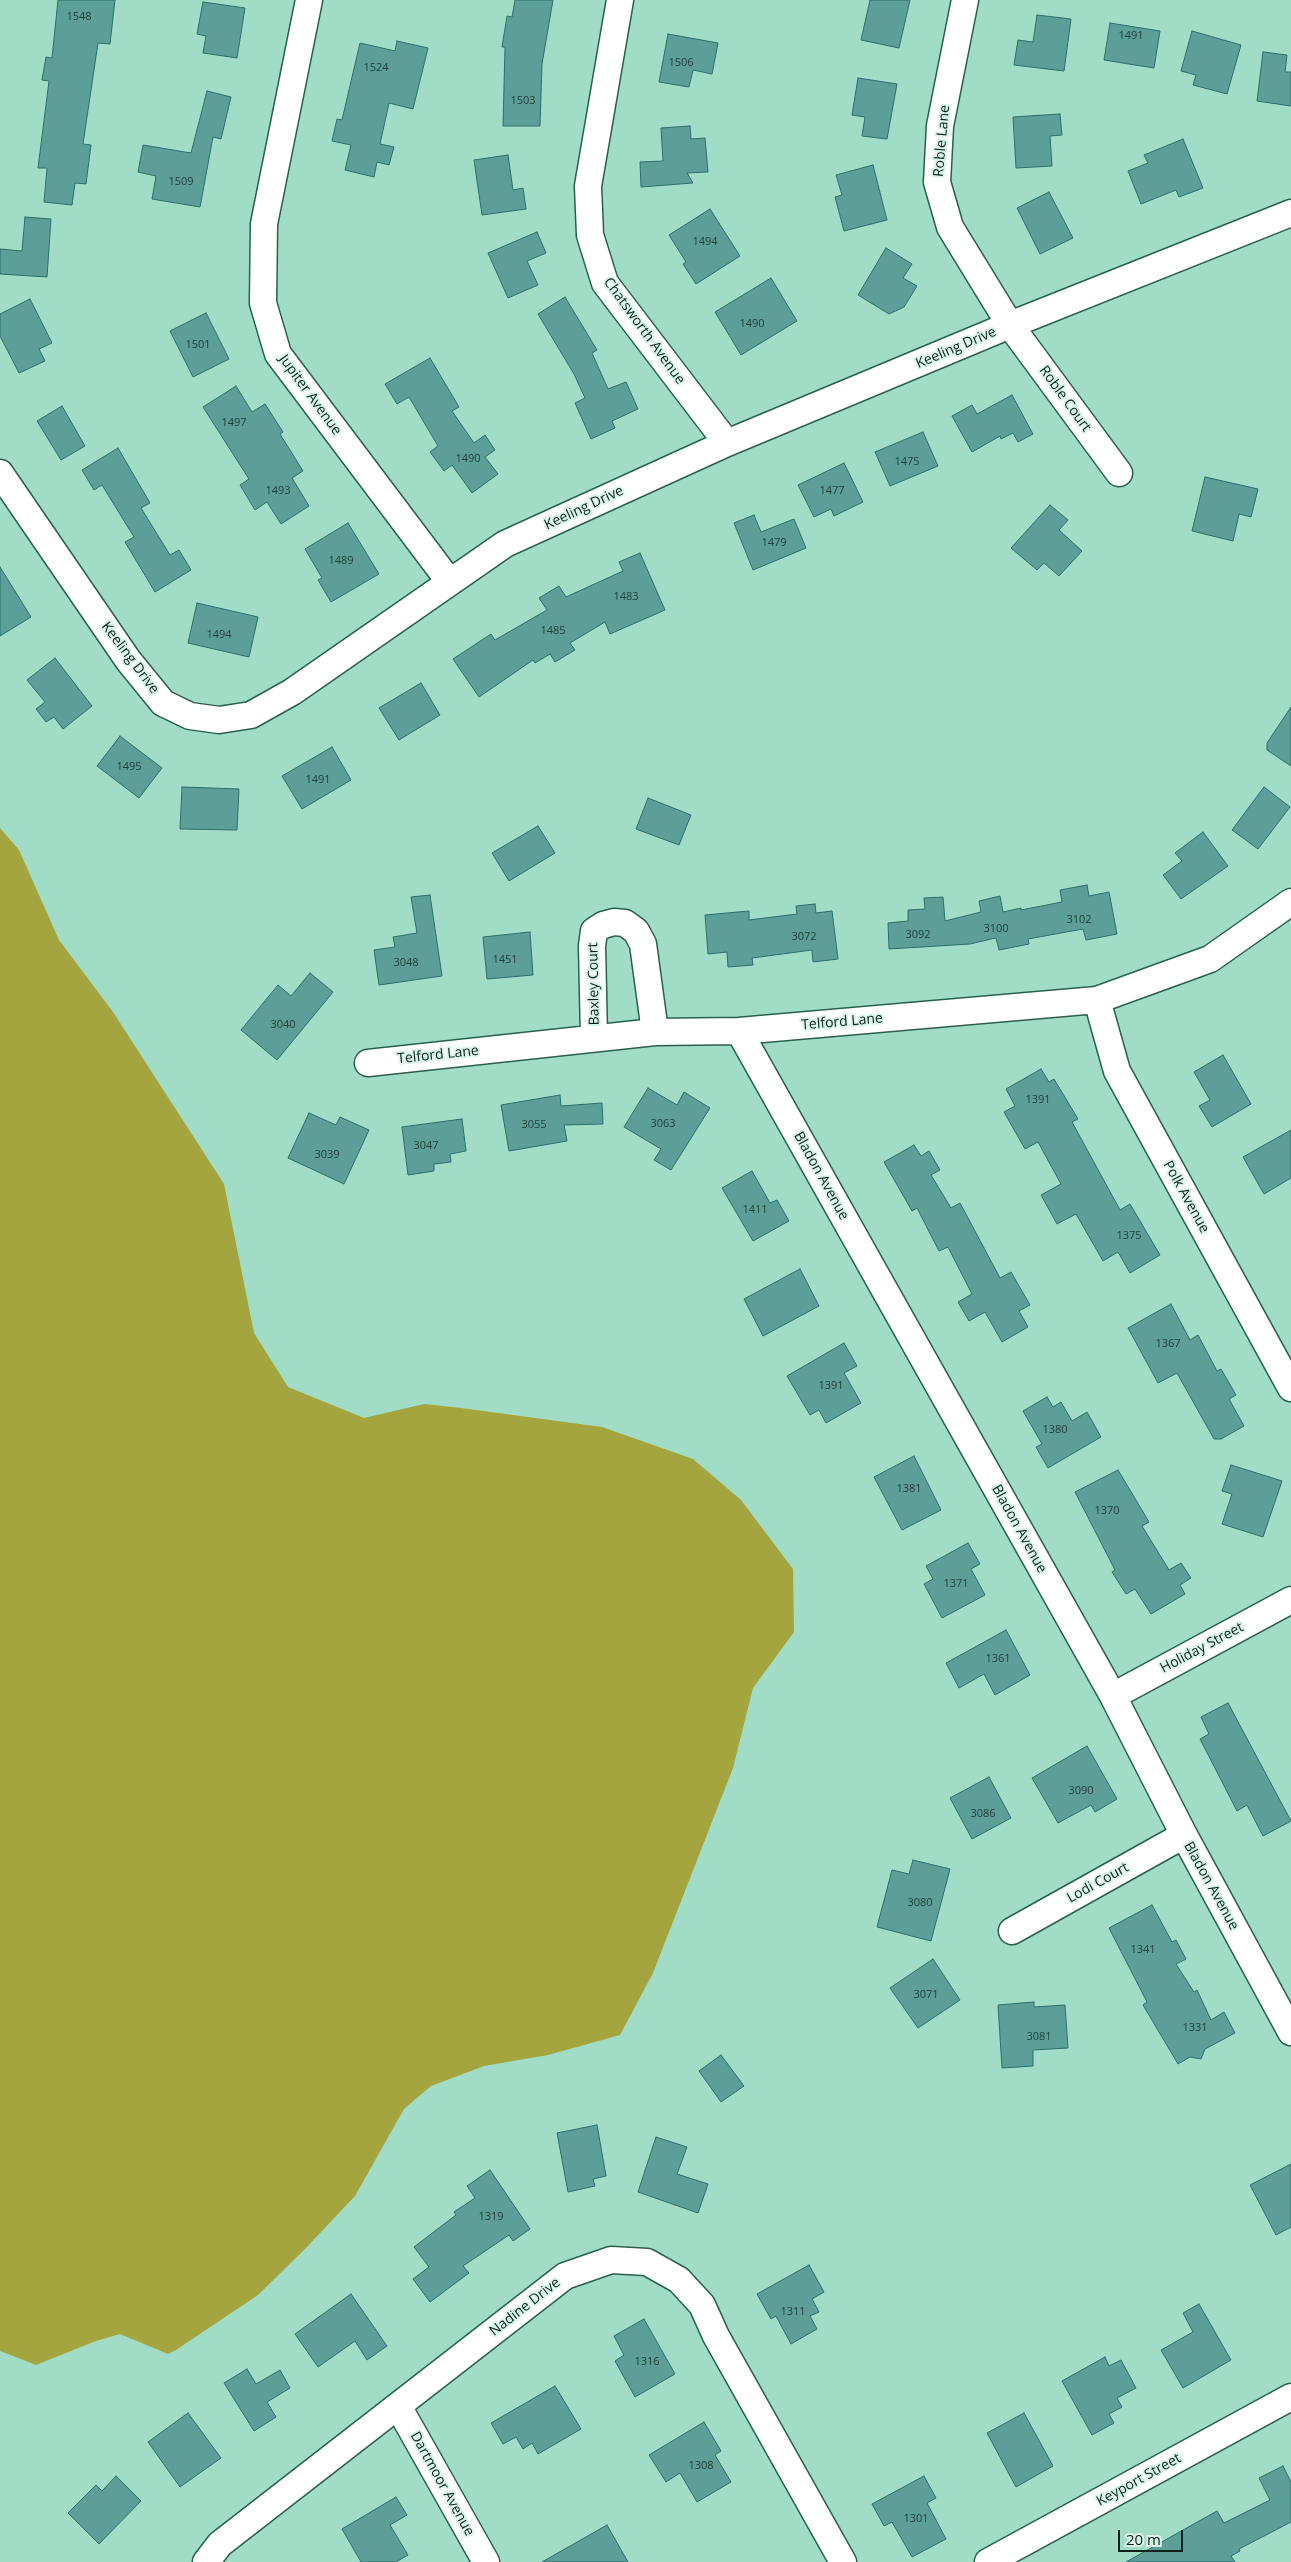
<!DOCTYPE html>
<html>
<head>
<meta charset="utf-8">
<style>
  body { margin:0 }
  #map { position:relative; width:1291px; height:2562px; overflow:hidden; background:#a1dcc6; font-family:"Open Sans",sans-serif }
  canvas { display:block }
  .scale { position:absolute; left:1118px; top:2530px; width:65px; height:22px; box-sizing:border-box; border:2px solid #0b221b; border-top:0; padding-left:6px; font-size:15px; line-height:18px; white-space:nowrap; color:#0b221b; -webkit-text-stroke:4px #d9f5ea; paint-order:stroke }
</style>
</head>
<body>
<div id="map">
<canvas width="1291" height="2562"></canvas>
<div class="scale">20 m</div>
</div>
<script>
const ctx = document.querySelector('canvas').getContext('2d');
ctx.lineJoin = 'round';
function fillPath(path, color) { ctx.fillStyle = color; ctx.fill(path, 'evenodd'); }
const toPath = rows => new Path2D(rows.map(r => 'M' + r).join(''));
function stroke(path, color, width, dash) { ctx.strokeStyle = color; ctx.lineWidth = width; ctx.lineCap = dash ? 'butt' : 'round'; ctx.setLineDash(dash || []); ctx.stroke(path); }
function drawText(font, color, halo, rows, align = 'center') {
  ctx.font = font + ' "Open Sans",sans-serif'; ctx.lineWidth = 4; ctx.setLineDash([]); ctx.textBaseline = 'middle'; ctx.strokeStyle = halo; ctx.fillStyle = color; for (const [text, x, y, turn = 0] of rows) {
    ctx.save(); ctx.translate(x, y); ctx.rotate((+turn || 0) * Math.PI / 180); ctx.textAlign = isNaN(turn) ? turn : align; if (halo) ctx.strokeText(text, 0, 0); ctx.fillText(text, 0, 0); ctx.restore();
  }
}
const green = toPath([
  [0,828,19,850,59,940,113,1012,224,1184,254,1333,288,1387,364,1418,424,1404,461,1408,602,1427,693,1459,741,1500,793,1569,794,1632,753,1688,733,1768,653,1973,620,2035,548,2055,484,2066,431,2086,404,2109,355,2196,305,2249,258,2295,176,2350,168,2354,120,2334,96,2341,36,2365,0,2351]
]);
const building = toPath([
  [58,0,115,0,110,44,98,43,83,144,91,145,86,184,75,183,72,205,44,202,47,168,38,168,49,81,42,80,46,57,52,58,58,0],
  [515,0,553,0,542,64,540,126,503,126,505,47,502,47,507,16,512,17,515,0],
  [870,0,910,0,899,48,861,40,870,0],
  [203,2,245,8,237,58,203,53,206,36,197,34,203,2],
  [1037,15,1071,19,1064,71,1014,65,1018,40,1033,42,1037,15],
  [1110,23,1160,31,1154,68,1104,60,1110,23],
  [1192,31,1241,45,1227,94,1193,85,1196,75,1181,71,1192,31],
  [668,34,718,43,712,74,693,70,689,87,659,82,668,34],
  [397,41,428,48,413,109,389,103,380,144,394,147,389,165,377,162,374,177,345,170,351,145,332,141,337,119,342,120,360,43,395,51,397,41],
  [1263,52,1287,55,1285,72,1291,72,1291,106,1257,101,1263,52],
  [858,78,897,84,887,139,862,136,865,117,852,115,858,78],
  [207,91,231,97,221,139,213,137,200,207,152,199,156,176,138,172,143,145,191,153,207,91],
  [1060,114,1062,135,1050,136,1052,166,1016,168,1013,117,1060,114],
  [690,126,691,139,705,138,708,172,687,173,693,183,641,187,640,162,663,161,661,128,690,126],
  [1183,139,1203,188,1179,197,1176,190,1141,204,1128,171,1148,163,1144,155,1183,139],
  [508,155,513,190,523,188,526,209,482,215,474,160,508,155],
  [873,165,887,220,844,231,835,197,842,195,836,175,873,165],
  [1049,192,1073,238,1040,254,1017,208,1049,192],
  [710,209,740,256,696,284,683,264,686,262,669,235,710,209],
  [25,217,51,219,47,277,0,274,0,249,22,251,25,217],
  [537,232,546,253,527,261,538,285,508,298,488,253,537,232],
  [886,248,912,264,903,278,917,286,904,307,889,314,858,295,886,248],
  [771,278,797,321,741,355,715,312,771,278],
  [565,297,597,350,592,353,608,389,626,382,638,409,612,421,615,428,591,439,575,403,585,398,574,374,538,314,565,297],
  [30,299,52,343,39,349,45,361,19,373,0,336,0,314,30,299],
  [206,313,229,359,193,377,170,331,206,313],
  [430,358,459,407,452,411,474,443,485,435,495,450,485,457,498,474,472,493,452,465,444,471,430,452,438,446,409,397,397,404,385,384,430,358],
  [236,386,252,412,265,404,283,432,280,434,303,471,292,478,309,506,281,524,267,502,255,510,240,485,249,479,203,407,236,386],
  [1012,395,1033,434,1018,442,1013,433,1001,439,1000,436,972,452,952,416,972,405,977,414,1012,395],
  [62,406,85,446,61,460,37,421,62,406],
  [923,432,938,466,890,486,875,452,923,432],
  [118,448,150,503,141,508,170,555,179,550,191,570,155,592,125,542,134,537,102,485,94,490,82,470,118,448],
  [844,463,863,502,834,516,831,509,814,517,798,485,844,463],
  [1205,477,1258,489,1251,517,1239,514,1233,541,1192,531,1205,477],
  [1050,505,1068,520,1059,530,1082,551,1059,576,1044,563,1037,570,1011,548,1050,505],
  [754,515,761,532,794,519,806,548,753,570,734,523,754,515],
  [348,523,379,574,331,602,318,580,322,578,305,549,348,523],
  [640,553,665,610,610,634,605,622,570,643,575,650,555,662,550,654,535,663,533,660,479,697,453,659,491,634,495,640,547,610,539,598,559,586,566,597,623,571,619,562,640,553],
  [0,567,31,617,0,636,0,567],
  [197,603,258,617,249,657,188,643,197,603],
  [55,658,92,706,63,729,54,717,46,722,36,709,45,702,27,680,55,658],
  [421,683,440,715,399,740,379,708,421,683],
  [1291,707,1291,766,1267,750,1267,743,1291,707],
  [120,736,162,768,139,798,97,766,120,736],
  [332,747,351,780,302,809,282,776,332,747],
  [182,787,239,789,237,830,180,829,182,787],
  [1264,787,1290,807,1258,849,1232,830,1264,787],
  [648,798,691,815,679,845,636,829,648,798],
  [538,826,555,853,509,881,492,853,538,826],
  [1203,832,1228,866,1181,899,1163,875,1182,861,1175,853,1203,832],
  [1087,885,1089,896,1109,892,1117,934,1086,940,1083,929,1028,939,1029,944,999,950,996,938,970,944,889,949,888,923,908,921,908,910,925,909,924,898,943,897,945,921,981,912,979,901,1000,896,1003,912,1021,908,1021,910,1062,902,1060,890,1087,885],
  [430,895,442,976,379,985,374,950,395,947,393,937,417,933,411,897,430,895],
  [815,904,816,913,832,911,838,959,813,962,812,950,752,958,753,965,728,967,727,952,708,954,705,915,749,911,749,920,797,914,796,906,815,904],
  [530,932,533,975,487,979,483,937,530,932],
  [310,973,333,992,277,1060,241,1030,278,985,291,996,310,973],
  [1223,1055,1251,1104,1212,1127,1199,1106,1210,1100,1194,1072,1223,1055],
  [1041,1069,1049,1082,1054,1079,1078,1119,1072,1122,1120,1210,1130,1204,1160,1255,1130,1273,1118,1252,1103,1261,1076,1214,1057,1224,1041,1195,1061,1184,1038,1142,1025,1149,1004,1112,1015,1106,1006,1089,1041,1069],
  [648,1088,677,1105,684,1092,710,1108,671,1170,654,1160,661,1149,624,1127,648,1088],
  [560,1095,561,1106,602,1103,603,1124,564,1125,567,1141,509,1151,501,1105,560,1095],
  [309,1113,336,1125,340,1117,369,1130,344,1184,288,1158,309,1113],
  [462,1119,466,1151,450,1154,451,1162,434,1164,434,1171,408,1175,402,1127,462,1119],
  [1291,1130,1291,1178,1264,1194,1243,1157,1291,1130],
  [914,1145,921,1156,929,1151,940,1170,931,1175,951,1208,960,1203,1000,1278,1011,1272,1030,1305,1019,1311,1028,1327,1002,1342,985,1312,969,1321,958,1302,972,1294,948,1247,939,1251,917,1208,912,1211,884,1162,914,1145],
  [752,1171,770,1203,777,1200,789,1221,753,1241,722,1188,752,1171],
  [800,1269,819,1306,763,1336,744,1299,800,1269],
  [1171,1304,1190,1340,1198,1335,1217,1371,1221,1369,1236,1395,1229,1399,1244,1426,1221,1439,1214,1439,1177,1373,1158,1383,1128,1328,1171,1304],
  [844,1343,857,1366,844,1373,861,1403,826,1423,819,1410,810,1415,787,1376,844,1343],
  [1047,1397,1053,1407,1061,1402,1072,1421,1087,1412,1101,1437,1048,1468,1036,1447,1042,1444,1023,1411,1047,1397],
  [914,1456,941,1510,902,1530,874,1477,914,1456],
  [1231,1465,1282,1481,1263,1537,1222,1524,1232,1494,1222,1491,1231,1465],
  [1118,1470,1149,1522,1142,1526,1169,1570,1181,1563,1191,1578,1180,1585,1185,1594,1151,1614,1135,1589,1126,1594,1112,1572,1115,1570,1075,1492,1118,1470],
  [968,1543,980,1564,971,1569,985,1595,942,1618,924,1584,933,1579,926,1566,968,1543],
  [1006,1630,1030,1675,995,1695,984,1674,959,1688,946,1663,1006,1630],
  [1228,1703,1291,1821,1263,1836,1247,1805,1237,1811,1200,1739,1209,1734,1201,1717,1228,1703],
  [1087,1746,1117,1799,1095,1812,1091,1805,1058,1823,1032,1778,1087,1746],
  [989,1777,1011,1818,972,1839,950,1798,989,1777],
  [913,1860,950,1869,931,1941,877,1927,892,1870,909,1874,913,1860],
  [1152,1905,1172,1942,1176,1940,1186,1959,1176,1964,1194,1992,1197,1990,1211,2020,1224,2012,1235,2033,1205,2049,1201,2059,1190,2057,1178,2064,1143,2005,1147,2002,1109,1928,1152,1905],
  [933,1959,960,2000,918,2028,890,1988,933,1959],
  [1034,2002,1034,2007,1065,2005,1068,2048,1033,2050,1033,2066,1002,2068,998,2005,1034,2002],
  [721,2055,744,2086,721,2102,699,2071,721,2055],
  [597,2125,606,2176,593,2179,595,2186,568,2192,557,2133,597,2125],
  [656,2137,687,2147,677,2174,708,2184,698,2213,638,2192,656,2137],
  [1291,2164,1291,2227,1276,2235,1250,2185,1291,2164],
  [490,2170,530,2229,513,2241,509,2235,463,2266,469,2273,430,2302,413,2279,429,2267,414,2247,456,2215,454,2212,475,2198,467,2186,490,2170],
  [809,2265,824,2292,812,2299,819,2312,810,2316,817,2329,791,2344,776,2316,771,2319,757,2294,809,2265],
  [351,2294,387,2346,367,2360,355,2341,318,2367,295,2334,351,2294],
  [1199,2304,1231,2360,1183,2388,1161,2350,1193,2332,1183,2313,1199,2304],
  [644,2319,675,2374,635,2397,615,2361,624,2355,614,2336,644,2319],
  [1105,2357,1109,2366,1121,2360,1136,2388,1117,2398,1122,2407,1109,2414,1114,2423,1092,2435,1062,2381,1105,2357],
  [247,2369,256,2384,280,2370,290,2388,267,2402,276,2417,254,2431,224,2383,247,2369],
  [555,2386,581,2429,538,2454,532,2443,523,2449,516,2437,503,2444,491,2423,555,2386],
  [188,2413,221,2458,180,2487,148,2442,188,2413],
  [1024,2413,1053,2466,1016,2487,987,2433,1024,2413],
  [704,2422,721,2451,715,2455,731,2482,697,2502,680,2473,666,2482,649,2455,704,2422],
  [1283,2466,1291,2482,1291,2522,1239,2549,1240,2551,1231,2556,1235,2562,1126,2562,1217,2511,1224,2523,1270,2500,1259,2478,1283,2466],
  [116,2476,141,2501,99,2544,68,2513,96,2485,102,2491,116,2476],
  [924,2476,936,2498,927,2503,946,2539,912,2557,892,2522,884,2526,872,2504,924,2476],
  [396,2497,407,2515,390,2525,408,2555,396,2562,361,2562,342,2529,396,2497],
  [607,2525,628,2562,542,2562,607,2525]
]);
const street = toPath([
  [309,0,264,224,263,303,278,354,449,581],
  [620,0,588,186,590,235,605,283,727,443],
  [965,0,940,126,937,182,950,227,1010,325,1119,473],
  [0,473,128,660,163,703,190,716,219,720,251,715,292,692,505,544,727,443,1010,325,1291,213],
  [1097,1000,1117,1071,1291,1388],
  [739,1031,1113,1696,1184,1835,1291,2032],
  [594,1038,592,946,594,931,603,925,614,922,625,923,636,931,643,944,655,1032],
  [368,1063,655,1032,739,1031,1097,1000,1210,959,1291,902],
  [1113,1696,1291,1600],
  [1012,1931,1184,1835],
  [398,2406,486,2562],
  [206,2562,220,2544,565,2276,611,2260,647,2262,679,2280,702,2305,716,2336,843,2562],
  [988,2562,1291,2397]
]);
const numberNames = [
  ["1548",79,17],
  ["1491",1131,36],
  ["1506",681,63],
  ["1524",376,68],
  ["1503",523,101],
  ["1509",181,182],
  ["1494",705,242],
  ["1490",752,324],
  ["1501",198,345],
  ["1497",234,423],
  ["1490",468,459],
  ["1475",907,462],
  ["1493",278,491],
  ["1477",832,491],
  ["1479",774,543],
  ["1489",341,561],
  ["1483",626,597],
  ["1485",553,631],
  ["1494",219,635],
  ["1495",129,767],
  ["1491",318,780],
  ["3102",1079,920],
  ["3100",996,929],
  ["3092",918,935],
  ["3072",804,937],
  ["1451",505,960],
  ["3048",406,963],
  ["3040",283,1025],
  ["1391",1038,1100],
  ["3063",663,1124],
  ["3055",534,1125],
  ["3047",426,1146],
  ["3039",327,1155],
  ["1411",755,1210],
  ["1375",1129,1236],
  ["1367",1168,1344],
  ["1391",831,1386],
  ["1380",1055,1430],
  ["1381",909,1489],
  ["1370",1107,1511],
  ["1371",956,1584],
  ["1361",998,1659],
  ["3090",1081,1791],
  ["3086",983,1814],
  ["3080",920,1903],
  ["1341",1143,1950],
  ["3071",926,1995],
  ["1331",1195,2028],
  ["3081",1039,2037],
  ["1319",491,2217],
  ["1311",793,2312],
  ["1316",647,2362],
  ["1308",701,2466],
  ["1301",916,2519]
];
const streetNames = [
  ["Roble Lane",942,141,-85],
  ["Chatsworth Avenue",644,331,54],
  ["Keeling Drive",956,348,-23],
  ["Jupiter Avenue",310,395,54],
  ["Roble Court",1065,399,54],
  ["Keeling Drive",584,508,-25],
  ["Keeling Drive",130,658,53],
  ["Baxley Court",594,984,-91],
  ["Telford Lane",842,1022,-5],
  ["Telford Lane",438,1055,-6],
  ["Bladon Avenue",821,1176,61],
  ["Polk Avenue",1186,1197,61],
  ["Bladon Avenue",1019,1529,61],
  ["Holiday Street",1202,1648,-28],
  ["Lodi Court",1098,1883,-29],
  ["Bladon Avenue",1211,1886,61],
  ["Nadine Drive",525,2307,-38],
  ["Keyport Street",1139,2480,-29],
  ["Dartmoor Avenue",442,2484,61]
];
fillPath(green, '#a4a53e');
fillPath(building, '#5d9e99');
stroke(building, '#2c6f6b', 1);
stroke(street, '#28614f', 29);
stroke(street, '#fff', 26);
drawText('11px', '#20413a', null, numberNames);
drawText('14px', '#0b221b', '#d9f5ea', streetNames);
</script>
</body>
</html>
